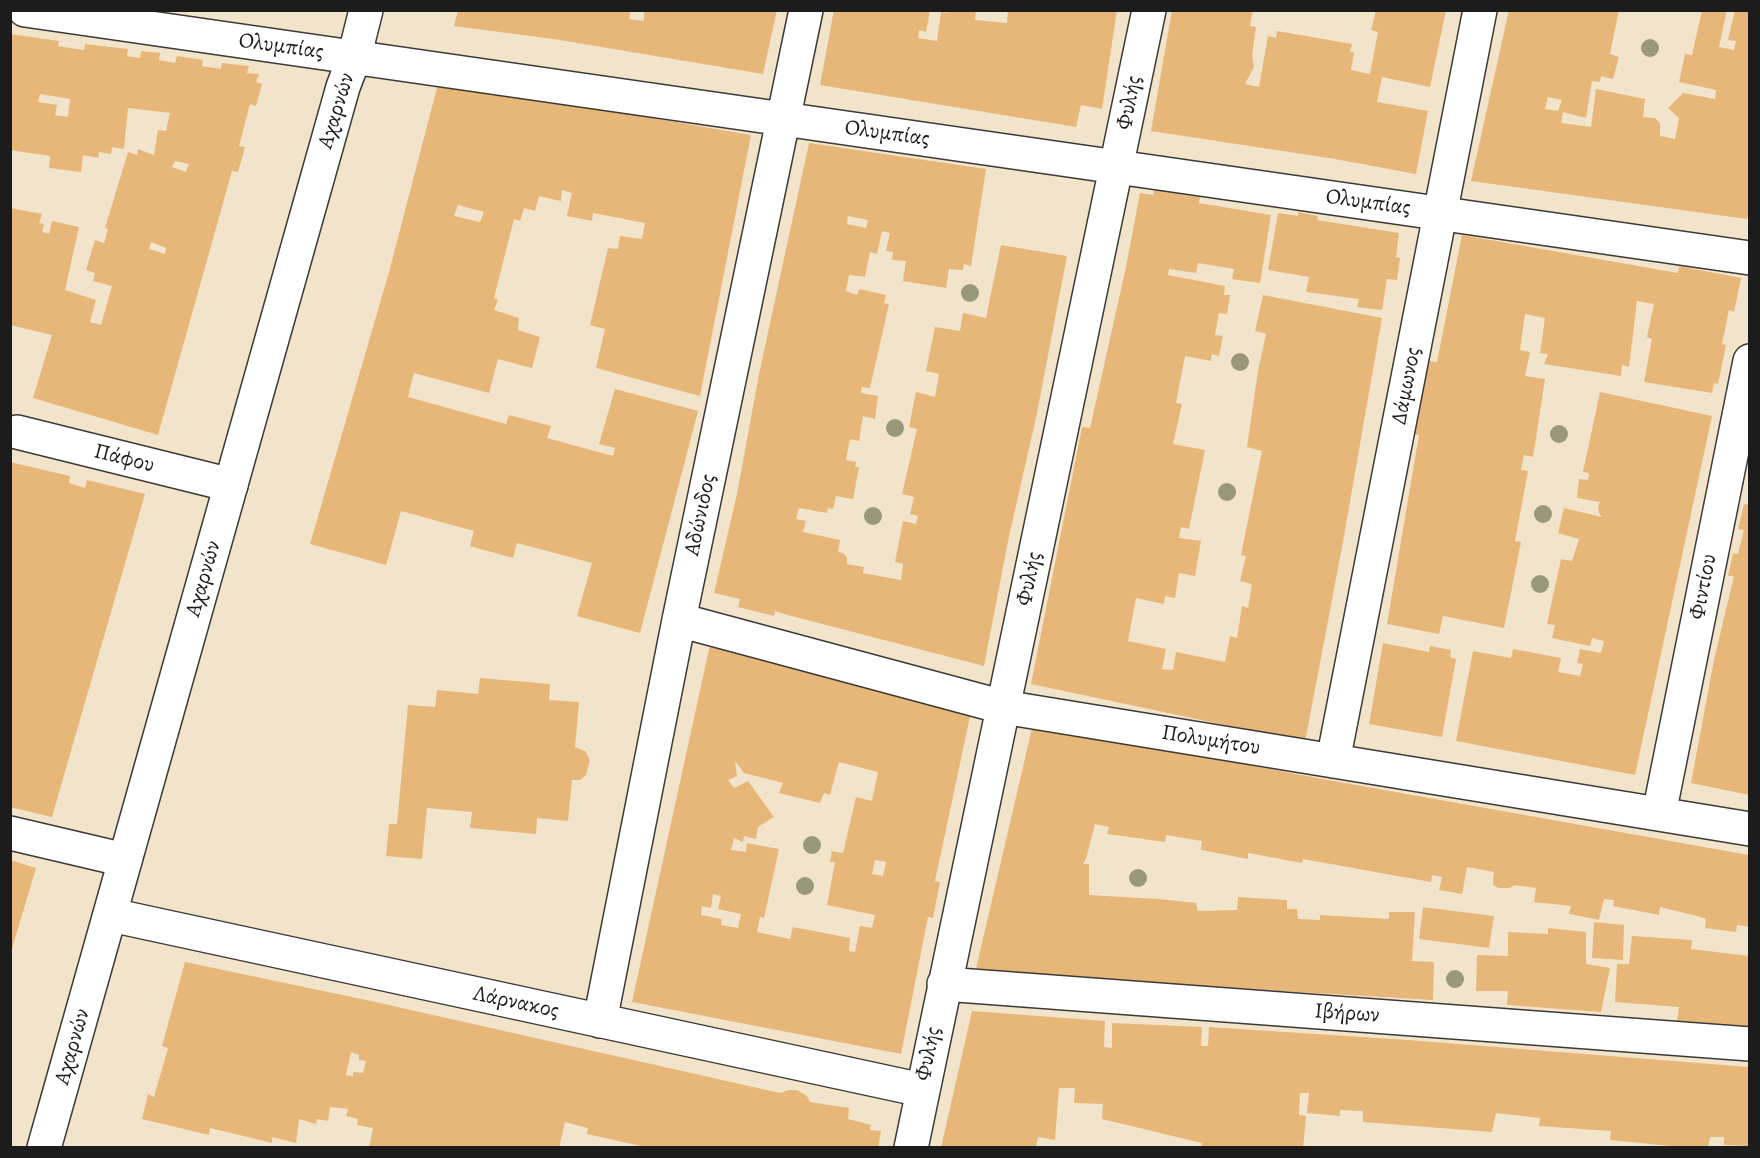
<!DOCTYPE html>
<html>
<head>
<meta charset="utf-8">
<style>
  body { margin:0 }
  #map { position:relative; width:1760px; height:1158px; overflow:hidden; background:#f2e4ca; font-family:Alegreya,serif }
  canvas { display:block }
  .frame { position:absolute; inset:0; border:12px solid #1c1c1c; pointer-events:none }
</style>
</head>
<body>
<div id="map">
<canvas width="1760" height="1158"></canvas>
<div class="frame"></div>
</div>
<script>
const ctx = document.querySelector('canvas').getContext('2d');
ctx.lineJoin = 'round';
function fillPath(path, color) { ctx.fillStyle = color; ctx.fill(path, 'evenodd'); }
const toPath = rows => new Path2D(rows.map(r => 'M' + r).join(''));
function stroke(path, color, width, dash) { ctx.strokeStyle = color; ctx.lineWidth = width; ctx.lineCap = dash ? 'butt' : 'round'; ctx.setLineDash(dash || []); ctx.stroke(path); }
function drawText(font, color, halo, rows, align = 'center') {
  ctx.font = font + ' Alegreya,serif'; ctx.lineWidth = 4.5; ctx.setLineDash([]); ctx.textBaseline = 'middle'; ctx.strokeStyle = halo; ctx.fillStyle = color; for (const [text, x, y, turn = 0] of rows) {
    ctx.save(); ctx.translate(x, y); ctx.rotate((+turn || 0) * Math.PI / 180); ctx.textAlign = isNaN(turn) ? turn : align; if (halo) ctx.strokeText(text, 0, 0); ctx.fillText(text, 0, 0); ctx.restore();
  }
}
const building = toPath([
  [458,10,631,10,629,19,644,21,644,10,777,10,763,74,560,40,454,26],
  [834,10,930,10,926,32,919,30,918,38,937,41,941,12,948,13,948,10,976,10,975,20,1007,23,1008,10,1117,10,1102,109,1081,105,1076,127,820,85],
  [1172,10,1253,10,1250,26,1256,27,1252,55,1254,67,1245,84,1259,87,1268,36,1276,38,1277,31,1352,44,1350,52,1354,52,1351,70,1370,74,1378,32,1371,30,1376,10,1446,10,1430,87,1382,77,1377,102,1428,111,1416,174,1335,159,1151,131],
  [1509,10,1619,10,1610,54,1619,57,1613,79,1601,76,1600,82,1592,81,1586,118,1563,112,1561,123,1591,127,1596,89,1645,99,1643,117,1655,118,1660,123,1660,136,1675,139,1679,118,1668,108,1683,93,1715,99,1716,90,1679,82,1685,54,1692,55,1702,10,1727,10,1719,47,1734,50,1736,41,1728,40,1735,10,1749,10,1749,214,1747,219,1471,181],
  [1548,97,1562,100,1558,111,1545,109],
  [10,34,59,41,58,46,64,47,84,50,85,44,128,49,127,56,140,58,141,51,160,53,159,60,175,63,177,56,203,60,202,66,221,69,222,63,249,66,247,73,259,74,256,82,262,84,256,106,250,104,239,146,245,147,238,172,232,171,158,435,33,398,52,335,10,325,10,208,42,214,39,223,44,224,42,232,49,234,52,221,79,227,65,290,96,300,90,322,101,325,112,286,93,281,95,273,86,270,95,240,104,243,108,229,105,228,128,152,137,155,138,149,154,155,158,130,166,131,170,113,128,108,124,149,112,147,111,154,99,152,98,158,83,155,81,172,49,168,50,156,10,150],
  [40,94,70,99,68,117,55,115,57,105,38,102],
  [175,161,189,164,186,172,172,167],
  [151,242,166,248,165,254,149,249],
  [438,84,611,111,751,135,700,396,596,368,605,329,590,325,608,248,618,249,620,236,642,239,645,223,593,213,592,221,567,216,572,193,562,190,561,201,539,196,535,211,524,208,520,221,514,219,494,298,498,300,494,310,519,318,518,330,540,337,532,368,498,359,489,393,414,373,408,397,506,424,509,415,551,426,547,438,613,456,615,448,599,444,615,389,698,411,640,633,577,616,592,563,517,543,513,558,470,546,474,531,401,511,386,565,310,544,389,272],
  [458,205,484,212,480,222,454,216],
  [809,143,986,169,971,266,964,264,963,270,949,269,946,288,903,281,906,261,892,260,893,252,886,251,890,233,882,231,877,254,870,252,865,277,849,275,846,291,857,295,859,289,886,295,884,303,889,304,870,388,862,387,861,393,878,396,875,419,863,416,859,441,850,439,846,460,856,462,855,467,859,467,853,499,836,496,833,509,828,508,827,513,799,508,796,519,806,521,803,532,840,540,838,552,843,553,847,558,847,564,864,567,863,573,901,580,903,564,895,562,903,521,916,524,918,516,910,514,914,497,902,494,917,429,909,427,916,392,935,397,939,374,926,371,935,327,960,331,963,313,986,318,1001,245,1067,256,1036,418,1009,536,984,666,784,614,775,611,774,616,738,607,740,599,714,593,737,494,759,374],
  [848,216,868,220,866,228,847,224],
  [1154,190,1200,197,1199,203,1271,215,1260,283,1232,279,1234,269,1198,263,1196,273,1169,269,1168,275,1225,286,1224,295,1230,295,1227,314,1219,313,1215,335,1223,336,1219,356,1212,354,1211,361,1185,356,1176,403,1182,404,1173,444,1205,450,1189,529,1181,527,1179,538,1201,541,1195,576,1179,573,1175,598,1165,596,1164,604,1136,598,1128,641,1166,649,1162,669,1173,670,1176,652,1225,662,1230,636,1237,638,1242,606,1248,608,1252,584,1240,581,1246,556,1241,555,1262,451,1247,447,1258,371,1266,334,1255,331,1263,295,1382,318,1343,542,1305,742,1031,684,1082,427,1090,428,1126,267,1140,193,1153,195],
  [1298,212,1318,216,1317,220,1399,233,1396,257,1400,258,1397,280,1387,279,1382,310,1357,307,1359,299,1306,292,1309,277,1268,270,1278,213,1298,216],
  [1462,235,1678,273,1679,266,1741,278,1734,312,1729,310,1722,344,1726,345,1718,384,1714,383,1712,393,1644,382,1652,339,1647,337,1654,304,1637,301,1629,367,1622,365,1621,376,1544,364,1548,354,1540,353,1545,318,1525,314,1520,350,1530,352,1525,376,1545,379,1533,457,1524,455,1521,470,1528,471,1515,541,1521,542,1504,628,1443,616,1439,634,1387,624,1419,435,1414,434,1428,361,1437,362],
  [1600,392,1712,416,1635,775,1456,741,1473,651,1511,658,1513,649,1561,658,1558,672,1580,676,1583,664,1577,663,1580,649,1601,653,1604,641,1592,638,1590,646,1552,638,1555,625,1547,624,1561,559,1572,561,1579,539,1558,533,1564,508,1602,517,1599,513,1598,507,1600,502,1577,498,1579,479,1588,480,1589,473,1583,472],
  [10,462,70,476,69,483,85,488,87,480,145,494,52,817,10,807],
  [1744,504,1749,505,1749,795,1691,783,1714,660,1734,576,1728,576,1733,553,1738,554,1744,530,1738,529],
  [711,640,972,707,935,881,940,882,933,918,928,917,901,1054,632,1002],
  [735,761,744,773,783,783,779,793,820,803,824,793,830,795,839,762,878,772,872,801,856,797,843,853,832,851,830,862,835,862,827,905,875,915,872,928,860,926,855,952,849,951,850,938,793,927,790,939,757,932,760,917,764,918,779,849,747,843,746,852,731,850,734,838,743,842,744,836,756,839,758,827,774,817,748,781,734,788,728,780,737,776],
  [875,860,886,862,883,876,872,874],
  [713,894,721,896,718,909,741,914,738,928,721,925,722,919,701,915,702,906,711,908],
  [1383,643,1429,652,1430,646,1451,650,1450,657,1456,659,1442,737,1369,724],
  [480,678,550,684,549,700,579,702,575,747,585,751,590,760,586,775,580,780,572,780,568,821,537,818,536,834,470,828,472,812,427,808,422,859,386,856,389,824,397,824,408,705,435,707,437,690,478,694],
  [1033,724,1317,778,1749,855,1749,927,1737,925,1736,932,1705,928,1706,919,1701,917,1660,907,1659,915,1613,906,1614,900,1604,899,1599,920,1569,914,1571,906,1534,902,1536,888,1515,885,1509,888,1499,888,1493,885,1494,872,1467,867,1462,894,1439,890,1442,877,1432,875,1431,882,1303,859,1302,863,1248,853,1248,859,1201,850,1202,841,1166,835,1165,842,1107,834,1109,827,1095,824,1086,859,1083,864,1089,864,1089,895,1159,899,1196,903,1198,911,1237,910,1238,897,1287,900,1287,909,1297,909,1298,919,1320,920,1320,915,1389,919,1389,912,1415,912,1412,961,1434,962,1433,1000,975,973],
  [10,860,36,868,11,952,10,952],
  [1423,907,1494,916,1489,948,1419,939],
  [1594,922,1624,925,1623,960,1592,958],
  [1548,928,1586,932,1586,964,1610,968,1601,1012,1507,1005,1508,991,1476,991,1477,955,1508,956,1508,932,1548,934],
  [1632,936,1692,940,1691,949,1749,956,1749,1027,1677,1021,1679,1007,1615,1002,1617,964,1629,964],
  [185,962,371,1001,780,1093,789,1090,797,1090,807,1096,810,1102,849,1108,848,1119,871,1125,870,1130,881,1131,878,1148,650,1148,587,1134,588,1128,565,1122,559,1148,369,1148,373,1128,357,1125,358,1119,346,1116,348,1109,330,1107,328,1121,317,1119,316,1124,299,1119,296,1143,272,1137,272,1143,210,1128,209,1135,142,1119,148,1094,154,1097,168,1048,162,1046],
  [351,1052,359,1055,359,1060,366,1061,363,1073,353,1072,353,1076,346,1075],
  [972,1011,1105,1021,1104,1047,1112,1048,1112,1023,1202,1027,1201,1046,1208,1046,1209,1027,1408,1040,1749,1067,1749,1146,1724,1145,1724,1137,1710,1137,1708,1148,1691,1148,1610,1140,1611,1131,1539,1126,1540,1118,1496,1113,1492,1132,1363,1122,1363,1111,1340,1110,1340,1116,1307,1113,1309,1093,1300,1093,1299,1115,1306,1116,1303,1148,1202,1148,1202,1143,1102,1119,1103,1104,1074,1103,1075,1088,1059,1088,1055,1140,1038,1137,1036,1148,941,1148]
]);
const minor = toPath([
  [25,10,1750,258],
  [17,432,231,485],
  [679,620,1003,707,1750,829],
  [1333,761,1480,10],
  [1659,814,1750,361],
  [10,833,125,860],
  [111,915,922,1090],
  [944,984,1750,1044],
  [600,1021,679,620,806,10],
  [911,1148,1149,10]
]);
const primary = toPath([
  [44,1148,343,87,354,58,366,10]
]);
const trees = [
  [1650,48],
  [970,293],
  [1240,362],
  [895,428],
  [1559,434],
  [1227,492],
  [1543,514],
  [873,516],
  [1540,584],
  [812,845],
  [1138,878],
  [805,886],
  [1455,979]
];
const streetNames = [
  ["Ολυμπίας",281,47,8],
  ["Φυλής",1130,103,-79],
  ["Αχαρνών",337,111,-73],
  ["Ολυμπίας",887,134,8],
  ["Ολυμπίας",1368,203,8],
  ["Δάμωνος",1407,386,-79],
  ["Πάφου",124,459,14],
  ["Αδώνιδος",701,515,-78],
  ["Αχαρνών",204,579,-74],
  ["Φυλής",1030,579,-78],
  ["Φιντίου",1704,587,-79],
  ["Πολυμήτου",1211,741,9],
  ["Λάρνακος",516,1003,12],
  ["Ιβήρων",1347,1014,4],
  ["Αχαρνών",73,1047,-74],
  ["Φυλής",929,1054,-78]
];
fillPath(building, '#e7b77a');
stroke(minor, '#3c3a36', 36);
stroke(primary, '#3c3a36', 36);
stroke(minor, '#fff', 33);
stroke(primary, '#fff', 33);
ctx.fillStyle = '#99987b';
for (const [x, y] of trees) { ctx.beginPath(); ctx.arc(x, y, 9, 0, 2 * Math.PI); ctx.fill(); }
drawText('22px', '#1c1c1c', '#fff', streetNames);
</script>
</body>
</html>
